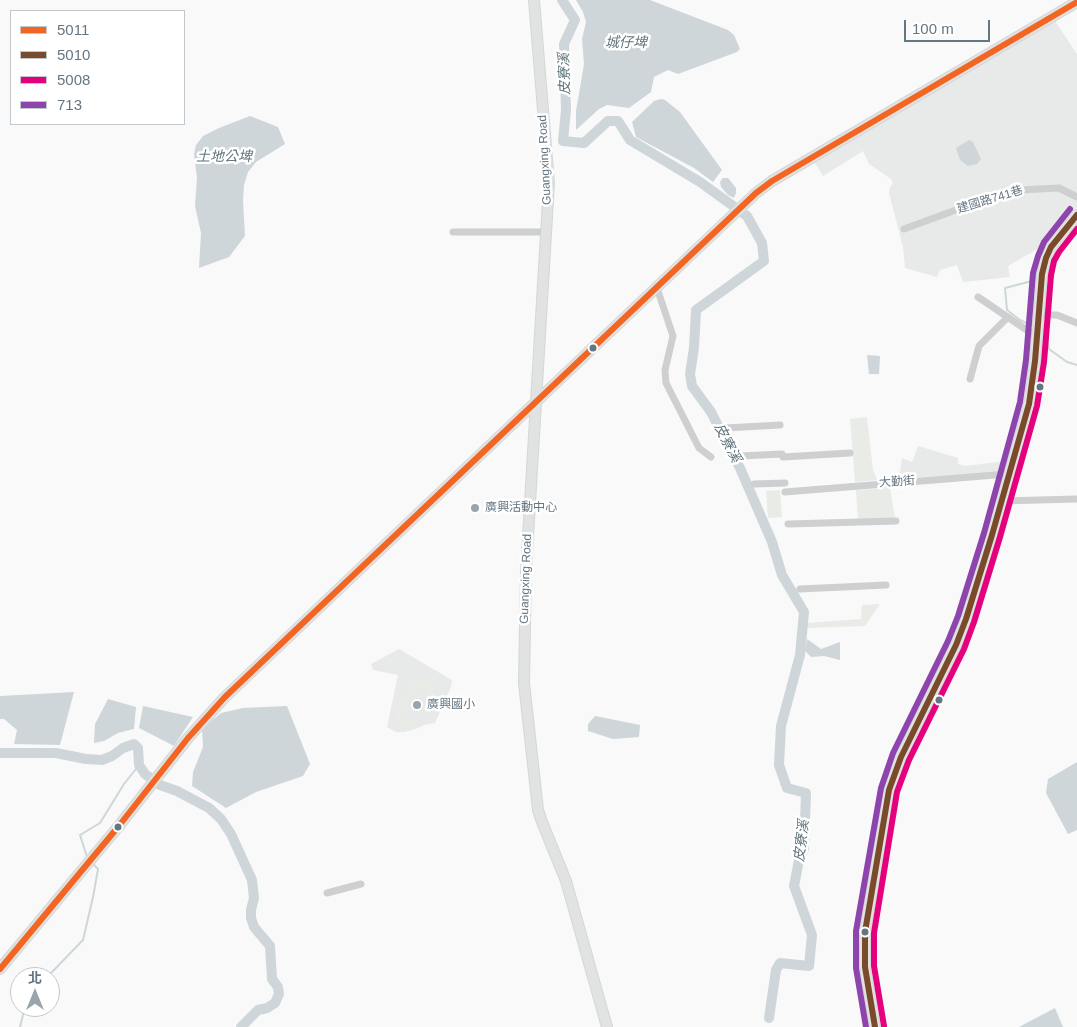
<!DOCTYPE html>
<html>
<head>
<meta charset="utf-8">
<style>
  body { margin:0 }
  #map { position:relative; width:1077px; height:1027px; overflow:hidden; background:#f9f9f9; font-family:Arial,"Noto Sans TC",sans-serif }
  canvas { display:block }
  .legend { position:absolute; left:10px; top:10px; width:175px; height:115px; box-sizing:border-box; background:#fff; border:1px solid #c1c8cd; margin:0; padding:6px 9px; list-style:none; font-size:15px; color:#657683 }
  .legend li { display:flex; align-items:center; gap:10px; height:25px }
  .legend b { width:25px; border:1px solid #c1c8cd }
  .north { position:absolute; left:10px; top:967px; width:50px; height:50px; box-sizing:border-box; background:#fff; border:1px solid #c1c8cd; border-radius:50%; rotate:0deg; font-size:14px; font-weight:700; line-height:20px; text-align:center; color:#657683 }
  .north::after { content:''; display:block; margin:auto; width:18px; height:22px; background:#99a4ac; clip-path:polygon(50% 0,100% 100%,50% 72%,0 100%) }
  .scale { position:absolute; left:904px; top:20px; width:86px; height:22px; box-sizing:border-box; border:2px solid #657683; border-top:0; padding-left:6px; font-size:15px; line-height:18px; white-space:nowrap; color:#657683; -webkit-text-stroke:4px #fff; paint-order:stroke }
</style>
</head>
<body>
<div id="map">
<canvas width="1077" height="1027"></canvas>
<ul class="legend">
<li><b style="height:6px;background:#f26522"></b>5011</li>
<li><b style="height:6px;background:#7a4b2a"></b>5010</li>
<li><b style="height:6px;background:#e5007d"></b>5008</li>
<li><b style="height:6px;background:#8e44ad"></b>713</li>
</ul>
<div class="north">北</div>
<div class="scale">100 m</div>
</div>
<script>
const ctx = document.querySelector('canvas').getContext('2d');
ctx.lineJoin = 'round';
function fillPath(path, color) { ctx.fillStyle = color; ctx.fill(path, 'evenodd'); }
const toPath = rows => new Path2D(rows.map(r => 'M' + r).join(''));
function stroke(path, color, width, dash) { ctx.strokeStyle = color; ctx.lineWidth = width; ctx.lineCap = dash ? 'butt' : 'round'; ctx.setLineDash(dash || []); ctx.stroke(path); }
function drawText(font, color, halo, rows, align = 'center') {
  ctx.font = font + ' Arial,"Noto Sans TC",sans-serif'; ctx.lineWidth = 5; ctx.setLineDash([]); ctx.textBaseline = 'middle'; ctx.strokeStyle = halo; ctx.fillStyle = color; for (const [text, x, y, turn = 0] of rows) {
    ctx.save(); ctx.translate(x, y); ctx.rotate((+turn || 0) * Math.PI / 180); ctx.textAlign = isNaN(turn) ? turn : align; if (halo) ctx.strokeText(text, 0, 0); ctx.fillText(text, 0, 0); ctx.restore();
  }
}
const built = toPath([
  [1055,21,1077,54,1077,207,1048,243,1008,266,1010,277,963,282,957,265,940,270,937,277,905,268,903,247,889,193,890,187,893,183,891,179,869,164,863,151,823,176,815,163],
  [918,446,958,458,958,464,965,466,1006,461,1002,472,899,479,902,458,912,462],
  [399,649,452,680,451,687,435,723,424,725,418,728,404,732,396,732,387,727,398,675,373,670,371,664]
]);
const green = toPath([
  [867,417,873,471,878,480,855,482,850,419],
  [890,488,895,518,858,520,856,490],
  [780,490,782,517,768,518,766,491],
  [880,604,865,626,807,628,807,623,861,619,862,605],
  [415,678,417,680,417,682,428,683,434,692,416,726,406,728,399,724,395,718,394,713],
  [424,687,430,696,417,719,412,722,405,721,401,715,402,710,415,688]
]);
const water = toPath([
  [576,0,650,0,728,30,734,35,740,49,737,52,678,74,668,70,654,77,651,92,629,108,607,105,599,109,576,130,576,111,584,64,582,39,586,22,583,12],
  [661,99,665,100,680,112,722,170,713,182,694,168,636,137,632,122,654,101],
  [250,116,278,127,285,144,256,162,248,172,244,185,243,201,245,236,229,257,199,268,201,233,195,206,197,178,194,154,196,145,203,136,219,128],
  [969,140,973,142,981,159,977,164,968,166,960,160,956,148],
  [723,178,728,178,736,188,736,193,734,198,728,195,721,187,720,182],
  [867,355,880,356,879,374,869,374],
  [807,639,821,649,840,642,840,660,824,656,811,657,805,651],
  [74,692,60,745,14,744,17,730,4,719,0,719,0,696],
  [108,699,136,707,134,729,118,733,104,741,94,743,95,724],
  [143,706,193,717,174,746,139,728],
  [287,706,310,764,303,776,256,792,226,808,192,786,193,772,203,747,202,729,221,713,243,708],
  [595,716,640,725,639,737,613,739,588,731,588,724],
  [1077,762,1077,830,1068,834,1046,793,1048,779],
  [1055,1008,1063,1027,1019,1027]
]);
const stream = toPath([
  [1049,267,1053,263,1072,231,1077,226],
  [1035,327,1020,320,1007,310,1005,288,1032,281,1037,276],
  [1042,330,1046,332,1049,349,1067,362,1077,365],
  [87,857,80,835,100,823,124,784,139,765],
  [44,977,52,972,83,940,93,897,98,869,93,864],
  [20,1027,25,1007]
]);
const river = toPath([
  [562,0,575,20,564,44,566,110,563,141,584,143,608,121,618,121,630,140,700,182,747,216,762,243,764,261,696,310,694,348,690,374,692,386,711,412,740,468,772,542,782,575,804,612,800,655,781,726,779,765,787,788,806,793,804,849,799,860,794,886,812,935,809,966,780,963,776,970,769,1018],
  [0,753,56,753,86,759,102,760,112,756,123,748,134,744,138,748,139,765,145,774,160,785,177,791,209,808,221,819,231,834,252,880,254,898,251,910,251,918,254,927,270,946,272,979,278,987,279,994,275,1003,267,1008,258,1010,241,1027]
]);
const street = toPath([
  [904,229,983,200,1019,190,1059,188,1077,197],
  [453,232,547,232],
  [657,288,673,336,665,370,666,383,699,448,711,457],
  [978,297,1037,337],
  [1039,315,1057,315,1077,323],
  [970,379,979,346,1008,317],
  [725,428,780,425],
  [740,456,782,454],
  [783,457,850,453],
  [754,484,785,483],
  [785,492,1008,474],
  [1001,501,1077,499],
  [788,524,896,521],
  [800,589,886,585],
  [327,893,361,884]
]);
const secondary = toPath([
  [534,0,549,183,526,570,524,683,538,810,542,822,566,881,607,1027],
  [0,969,118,827,188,738,225,697,756,193,772,181,1077,2],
  [875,1027,865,967,865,932,889,790,901,757,956,645,966,619,992,535,1029,404,1035,361,1042,274,1046,258,1051,247,1077,215]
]);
const bus1 = toPath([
  [0,969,118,827,188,738,225,697,756,193,772,181,1077,2]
]);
const bus2 = toPath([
  [875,1027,865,967,865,932,889,790,901,757,956,645,966,619,992,535,1029,404,1035,361,1042,274,1046,258,1051,247,1077,215]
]);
const bus3 = toPath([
  [884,1026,874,966,874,933,897,792,909,760,964,649,974,622,1000,537,1037,406,1044,362,1051,275,1054,261,1059,252,1077,229]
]);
const bus4 = toPath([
  [866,1027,856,968,856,931,881,788,893,753,948,641,958,616,984,533,1020,402,1026,360,1033,273,1038,256,1044,242,1070,209]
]);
const markers = [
  [593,348,4.5,"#657683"],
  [1040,387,4.5,"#657683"],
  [475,508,5,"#99a4ac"],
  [939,700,4.5,"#657683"],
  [417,705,5,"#99a4ac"],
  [118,827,4.5,"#657683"],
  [865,932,4.5,"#657683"]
];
const streetNames = [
  ["Guangxing Road",545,160,-93],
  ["建國路741巷",990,200,-17],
  ["大勤街",897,482,-4],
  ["Guangxing Road",526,579,-88]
];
const poiNames = [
  ["廣興活動中心",485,508],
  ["廣興國小",427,705]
];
const waterNames = [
  ["城仔埤",626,43],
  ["皮寮溪",565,74,-92],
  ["土地公埤",224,157],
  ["皮寮溪",727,443,63],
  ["皮寮溪",802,841,-83]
];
fillPath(built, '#e8e9e9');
fillPath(green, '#e8ebe6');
fillPath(water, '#ced6d9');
stroke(stream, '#ced6d9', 2);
stroke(river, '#ced6d9', 10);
stroke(secondary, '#d5d6d7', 12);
stroke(street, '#cecfd0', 7);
stroke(secondary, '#e1e2e2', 10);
stroke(bus1, '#f26522', 6);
stroke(bus2, '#7a4b2a', 6);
stroke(bus3, '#e5007d', 6);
stroke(bus4, '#8e44ad', 6);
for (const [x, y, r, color] of markers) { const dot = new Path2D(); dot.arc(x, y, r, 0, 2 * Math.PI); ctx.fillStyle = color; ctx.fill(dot); stroke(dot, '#fff', 2); }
drawText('12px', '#657683', '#fff', streetNames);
drawText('12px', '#657683', '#fff', poiNames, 'left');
drawText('italic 14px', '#60757c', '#fff', waterNames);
</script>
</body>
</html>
